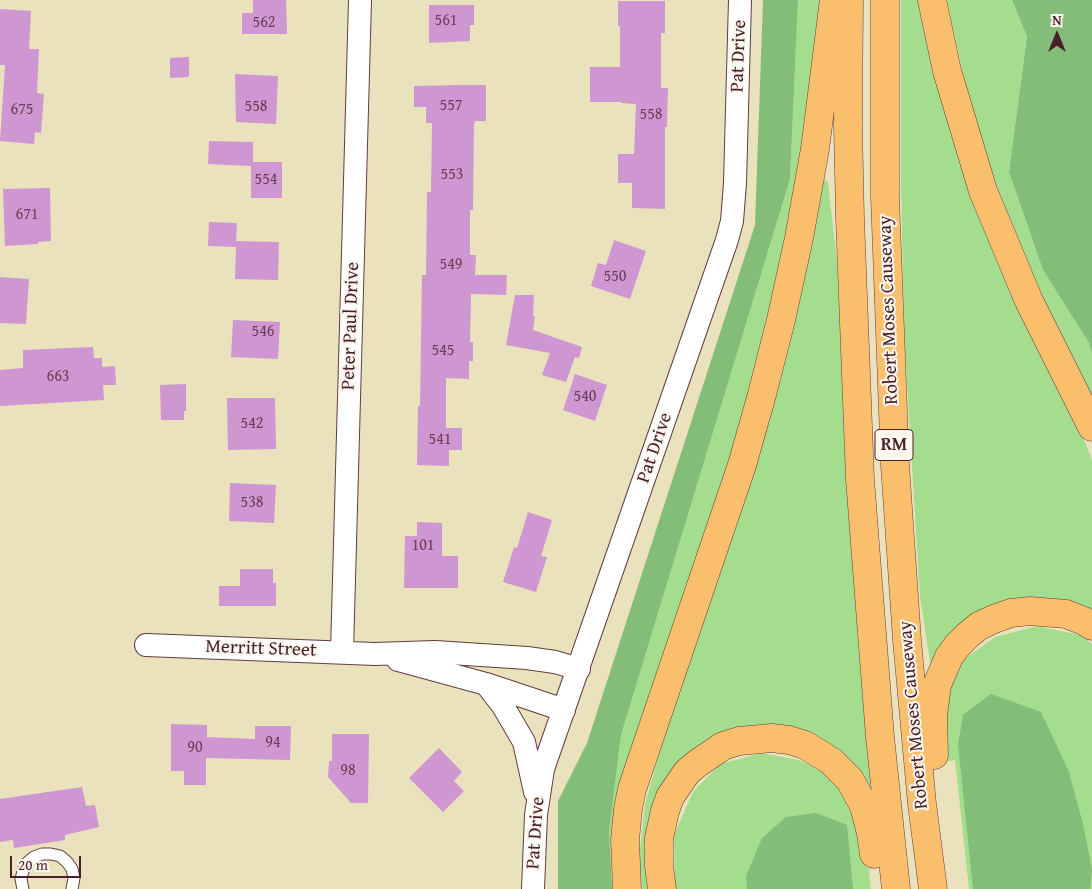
<!DOCTYPE html>
<html>
<head>
<meta charset="utf-8">
<style>
  body { margin:0 }
  #map { position:relative; width:1092px; height:889px; overflow:hidden; background:#eae1bd; font-family:"Gentium Book Plus",serif }
  canvas { display:block }
  .north { position:absolute; left:1032px; top:10px; width:50px; height:50px; -webkit-text-stroke:4px #fbf7ec; paint-order:stroke; rotate:0deg; font-size:14px; font-weight:700; line-height:20px; text-align:center; color:#4a1f2b }
  .north::after { content:''; display:block; margin:auto; width:18px; height:22px; background:#4a1f2b; clip-path:polygon(50% 0,100% 100%,50% 72%,0 100%) }
  .scale { position:absolute; left:10px; top:856px; width:71px; height:22px; box-sizing:border-box; border:2px solid #4a1f2b; border-top:0; padding-left:6px; font-size:15px; line-height:18px; white-space:nowrap; color:#4a1f2b; -webkit-text-stroke:4px #fbf7ec; paint-order:stroke }
</style>
</head>
<body>
<div id="map">
<canvas width="1092" height="889"></canvas>
<div class="north">N</div>
<div class="scale">20 m</div>
</div>
<script>
const ctx = document.querySelector('canvas').getContext('2d');
ctx.lineJoin = 'round';
function fillPath(path, color) { ctx.fillStyle = color; ctx.fill(path, 'evenodd'); }
const toPath = rows => new Path2D(rows.map(r => 'M' + r).join(''));
function stroke(path, color, width, dash) { ctx.strokeStyle = color; ctx.lineWidth = width; ctx.lineCap = dash ? 'butt' : 'round'; ctx.setLineDash(dash || []); ctx.stroke(path); }
function drawText(font, color, halo, rows, align = 'center') {
  ctx.font = font + ' "Gentium Book Plus",serif'; ctx.lineWidth = 4; ctx.setLineDash([]); ctx.textBaseline = 'middle'; ctx.strokeStyle = halo; ctx.fillStyle = color; for (const [text, x, y, turn = 0] of rows) {
    ctx.save(); ctx.translate(x, y); ctx.rotate((+turn || 0) * Math.PI / 180); ctx.textAlign = isNaN(turn) ? turn : align; if (halo) ctx.strokeText(text, 0, 0); ctx.fillText(text, 0, 0); ctx.restore();
  }
}
const green = toPath([
  [798,0,822,0,809,115,765,356,668,652,620,889,612,889,609,832,621,735,790,179],
  [901,0,922,0,1072,411,1092,460,1092,617,1046,603,931,668,920,596,904,334,901,181],
  [947,0,1012,0,1027,35,1009,172,1043,270,1089,343,1092,355,1092,399,1014,239,970,106],
  [823,178,828,182,837,262,858,640,871,792,794,734,675,778,654,889,642,889,639,858,645,804,659,754,776,393],
  [1037,626,1080,635,1092,644,1092,889,969,889,955,760,944,762,944,700,963,660,995,637],
  [762,753,799,760,832,777,855,805,865,836,871,889,675,889,674,835,693,792,720,764]
]);
const forest = toPath([
  [763,0,798,0,790,179,621,735,609,832,612,889,558,889,558,801,587,743,755,225],
  [1012,0,1092,0,1092,355,1089,343,1043,270,1009,172,1027,36],
  [991,694,1041,712,1069,772,1083,824,1092,870,1090,889,973,889,958,744,963,715],
  [816,813,847,825,853,889,747,889,746,876,762,838,786,817]
]);
const building = toPath([
  [253,0,286,0,287,34,242,34,242,13,253,13],
  [618,1,665,1,665,33,661,33,661,88,668,88,667,127,665,127,665,209,632,208,632,183,618,183,618,154,634,154,636,104,621,103,621,102,590,102,590,67,620,67,620,26,618,26],
  [429,5,474,5,474,25,470,25,470,41,429,43],
  [0,9,31,11,29,49,39,49,37,93,44,94,41,133,35,132,34,144,0,141,5,65,0,65],
  [189,57,189,77,170,78,170,58],
  [235,74,278,76,276,124,236,122],
  [459,85,486,85,486,121,475,121,474,124,473,210,470,210,470,255,476,255,475,275,507,275,506,295,471,294,470,342,473,342,473,361,469,361,469,379,446,378,446,428,462,428,462,450,449,450,449,466,417,465,418,406,420,406,422,275,426,275,427,192,431,192,432,123,426,123,426,107,414,107,414,86],
  [209,141,253,142,253,162,282,162,282,198,251,198,251,166,208,164],
  [50,188,51,241,38,242,38,244,5,246,3,189],
  [209,222,237,223,236,241,279,242,278,280,235,279,236,247,208,246],
  [614,240,646,251,630,299,591,286,598,263,606,265],
  [0,277,29,279,26,324,0,323],
  [515,295,534,295,533,316,535,316,533,330,582,347,579,358,575,357,566,382,542,375,550,353,506,345],
  [233,320,280,322,278,359,231,357],
  [93,347,94,358,102,358,102,367,115,366,116,385,103,385,104,400,0,406,0,370,23,368,23,350],
  [575,374,607,385,595,421,563,410],
  [186,384,186,411,184,411,184,420,161,420,160,385],
  [227,398,275,398,276,449,228,450],
  [230,483,276,485,274,523,229,521],
  [528,512,552,520,541,556,547,557,536,592,503,582,514,547,517,548],
  [417,522,442,523,442,556,458,556,458,588,404,588,405,536,417,536],
  [240,569,273,569,273,583,276,583,276,606,219,606,219,586,240,586],
  [171,724,207,725,207,737,255,739,255,726,291,726,290,760,206,758,206,785,184,785,184,771,171,771],
  [332,734,369,734,368,803,351,803,328,777,329,761,332,761],
  [439,748,462,772,454,781,464,791,443,812,409,778],
  [82,787,86,806,95,805,99,827,65,835,65,840,14,848,13,840,0,842,0,799]
]);
const lane = toPath([
  [23,889,21,879,23,871,27,863,34,857,42,854,51,854,60,856,67,862,72,869,74,878,72,889]
]);
const street = toPath([
  [146,645,375,654,435,652,527,658,555,662,579,669],
  [342,652,360,0],
  [398,660,486,684,564,710],
  [486,684,503,706,524,742,535,792],
  [533,889,536,815,543,769,727,240,732,221,735,183,740,0]
]);
const highway = toPath([
  [885,0,885,197,895,465,907,640,922,804,933,889],
  [932,0,947,71,983,191,1029,301,1092,427],
  [849,1,848,127,850,218,860,479,880,737,896,889],
  [934,755,933,715,937,685,949,657,957,646,968,635,979,626,994,619,1011,613,1030,611,1066,614,1084,621,1092,626],
  [627,889,625,840,628,809,632,789,742,465,761,398,781,320,799,238,815,149,834,0],
  [662,889,659,866,659,838,665,811,670,797,687,772,698,763,723,746,739,741,772,738,789,740,805,745,831,761,850,780,864,806,871,833,874,854]
]);
const numberNames = [
  ["561",446,21],
  ["562",264,23],
  ["557",451,106],
  ["558",256,107],
  ["675",22,110],
  ["558",651,115],
  ["553",452,175],
  ["554",266,180],
  ["671",27,215],
  ["549",451,265],
  ["550",615,277],
  ["546",263,332],
  ["545",443,351],
  ["663",58,377],
  ["540",585,397],
  ["542",252,424],
  ["541",440,440],
  ["538",252,503],
  ["101",423,546],
  ["94",273,743],
  ["90",195,748],
  ["98",348,771]
];
const shields = [
  [894,445,38]
];
const shieldNames = [
  ["RM",894,445]
];
const streetNames = [
  ["Pat Drive",739,56,-88],
  ["Robert Moses Causeway",889,310,-92],
  ["Peter Paul Drive",351,326,-88],
  ["Pat Drive",655,448,-71],
  ["Merritt Street",261,649,2],
  ["Robert Moses Causeway",914,715,-95],
  ["Pat Drive",536,833,-86]
];
fillPath(green, '#a5dd8e');
fillPath(forest, '#84bc79');
fillPath(building, '#ce97d2');
stroke(lane, '#623c41', 13);
stroke(street, '#623c41', 24);
stroke(highway, '#623c41', 29);
stroke(lane, '#fff', 11);
stroke(street, '#fff', 22);
stroke(highway, '#f9bf6d', 28);
drawText('16px', '#6b3d55', null, numberNames);
for (const [x, y, w] of shields) { const box = new Path2D(); box.roundRect(x - w / 2, y - 15.5, w, 31, 4); ctx.fillStyle = '#fbf7ec'; ctx.fill(box); stroke(box, '#4a1f2b', 1); }
drawText('bold 18px', '#4a1f2b', null, shieldNames);
drawText('19px', '#4a1f2b', '#fbf7ec', streetNames);
</script>
</body>
</html>
